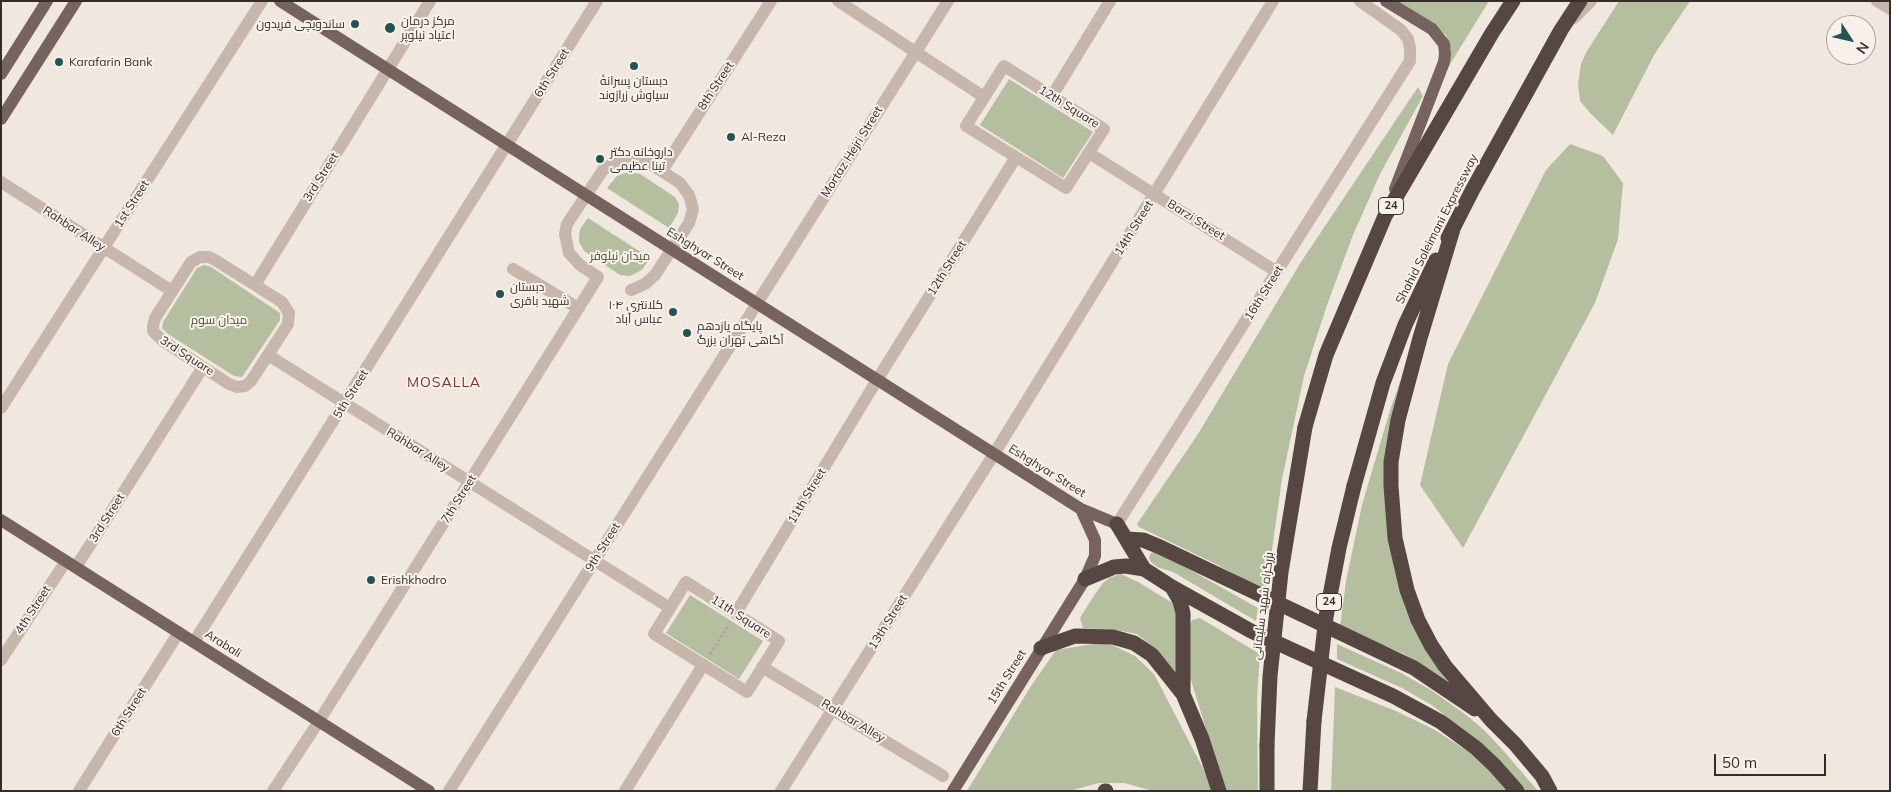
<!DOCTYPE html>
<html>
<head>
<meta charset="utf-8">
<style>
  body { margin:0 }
  #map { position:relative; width:1891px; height:792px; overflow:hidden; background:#f0e7df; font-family:Mulish,sans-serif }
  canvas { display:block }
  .frame { position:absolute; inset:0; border:2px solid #362d2a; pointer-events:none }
  .north { position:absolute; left:1826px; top:15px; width:50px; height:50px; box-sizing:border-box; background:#f8f1eb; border:1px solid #aaa39e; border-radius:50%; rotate:125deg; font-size:14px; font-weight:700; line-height:20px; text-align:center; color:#362d2a }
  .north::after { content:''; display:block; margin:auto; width:18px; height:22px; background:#245353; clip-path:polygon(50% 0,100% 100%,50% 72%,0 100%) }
  .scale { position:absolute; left:1714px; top:754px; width:112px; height:22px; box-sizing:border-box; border:2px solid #362d2a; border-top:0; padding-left:6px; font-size:15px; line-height:18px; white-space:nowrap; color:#362d2a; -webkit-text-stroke:4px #f8f1eb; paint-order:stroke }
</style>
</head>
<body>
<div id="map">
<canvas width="1891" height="792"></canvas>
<div class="frame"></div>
<div class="north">N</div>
<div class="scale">50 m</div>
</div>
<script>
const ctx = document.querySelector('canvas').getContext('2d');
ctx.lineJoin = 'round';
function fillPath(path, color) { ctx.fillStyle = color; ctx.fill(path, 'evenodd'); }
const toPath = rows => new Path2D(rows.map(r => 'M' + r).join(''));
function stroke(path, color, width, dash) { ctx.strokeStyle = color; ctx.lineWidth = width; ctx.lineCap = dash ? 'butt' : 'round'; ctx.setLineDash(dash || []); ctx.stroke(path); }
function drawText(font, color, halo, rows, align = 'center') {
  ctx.font = font + ' Mulish,Cairo,sans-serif'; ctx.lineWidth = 4; ctx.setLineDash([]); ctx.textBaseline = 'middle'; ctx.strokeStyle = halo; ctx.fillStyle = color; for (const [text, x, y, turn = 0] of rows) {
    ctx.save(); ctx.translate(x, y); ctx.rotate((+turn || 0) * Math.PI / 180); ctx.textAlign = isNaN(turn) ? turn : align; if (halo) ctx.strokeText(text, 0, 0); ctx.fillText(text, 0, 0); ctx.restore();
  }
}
const green = toPath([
  [1394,1,1489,1,1447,69,1451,50,1446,35,1437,27],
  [1619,1,1690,1,1654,55,1613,135,1591,114,1580,101,1578,84,1581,64,1587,51],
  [1009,79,1093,132,1063,178,980,125],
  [1418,87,1423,96,1380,174,1353,235,1327,305,1304,376,1282,479,1266,592,1216,564,1139,527,1137,524,1198,434,1301,262],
  [1570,144,1603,156,1623,183,1618,239,1595,303,1463,548,1420,485,1448,364,1546,170],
  [628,172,640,174,675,197,679,204,678,213,669,228,607,188,617,176],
  [588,218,650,258,642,270,630,276,620,275,584,251,579,242,579,235,580,229],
  [204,265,211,267,280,313,280,320,242,377,234,376,168,334,162,328,163,322,197,268],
  [1409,356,1393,417,1394,560,1459,690,1404,654,1340,627,1346,581,1362,505,1391,407],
  [1154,552,1185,567,1258,608,1256,621,1173,572,1157,567,1150,561,1149,557,1151,553],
  [1121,574,1138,582,1179,607,1178,679,1155,649,1137,634,1116,630,1083,628,1080,618,1093,597,1103,583,1109,578],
  [690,595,763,641,739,679,666,633],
  [1200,618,1260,654,1257,699,1258,791,1225,791,1187,667,1188,630,1192,620],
  [1106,642,1135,656,1154,674,1208,778,1212,791,1153,791,1124,783,1099,783,1069,791,967,791,1031,686,1056,650],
  [1337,644,1401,673,1431,690,1466,715,1484,730,1502,749,1538,791,1523,791,1485,747,1433,706,1402,688,1337,659],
  [1335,687,1396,711,1435,730,1469,752,1511,791,1331,791]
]);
const path = toPath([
  [710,654,729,625]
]);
const minor = toPath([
  [838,1,984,97],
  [1877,1,1890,9],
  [1574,18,1591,1],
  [1004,66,1104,129,1066,188,966,126,1004,66],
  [1052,96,1110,1],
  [1089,153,1277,272],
  [662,171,771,1],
  [1,182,172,291],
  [200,257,209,257,215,260,282,302,289,313,288,324,251,381,245,386,237,387,229,384,163,341,153,331,153,326,155,318,191,262,200,257],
  [513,269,578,308],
  [255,285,430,1],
  [268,355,670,608],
  [1,408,262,1],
  [1117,524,1410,61,1410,48,1408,39,1401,30,1360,1],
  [76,567,203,367],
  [686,582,779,641,747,692,654,634,686,582],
  [736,613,877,380,1016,157],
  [194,642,597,1],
  [1,660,66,561],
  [762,667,943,776],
  [79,791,179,632],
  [273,791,319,721,598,277,580,265,569,253,565,234,567,224,603,170,617,160,627,158,636,158,646,161,680,183,689,195,693,209,689,223,655,275,645,284,631,290],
  [449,791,948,1],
  [625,791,703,665],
  [781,791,994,454,1273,1]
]);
const major = toPath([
  [280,1,1081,509,1117,524],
  [1386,1,1432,29,1444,44,1445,54,1444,62,1395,189],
  [1,74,47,1],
  [1,119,76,1],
  [1,520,429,791],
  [953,791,1085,579,1095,556,1095,540,1081,509]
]);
const highway = toPath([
  [1453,229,1420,338,1398,420,1391,462,1391,486,1395,538,1407,590,1418,620,1431,645,1445,666,1491,720,1515,744,1542,776,1550,791],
  [1448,238,1473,189,1561,30,1580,1],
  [1305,427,1326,355,1385,216,1492,33,1513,1],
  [1354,486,1383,383,1405,325,1436,260],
  [1117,524,1144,569],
  [1127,539,1143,540,1160,547,1389,656,1414,668,1475,709],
  [1085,579,1114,567,1126,566,1144,569,1172,587,1251,631,1393,696,1441,722,1476,748,1495,766,1517,791],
  [1172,587,1180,601,1183,613,1183,694],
  [1041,648,1075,636,1113,637,1134,643,1152,655,1183,694,1202,739,1219,791],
  [1267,745,1267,791],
  [1105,791,1106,791],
  [1310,791,1314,721]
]);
const highwayBridge = toPath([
  [1314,721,1326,617,1339,548,1354,486],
  [1267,745,1270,676,1281,572,1305,427]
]);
const markers = [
  [355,24,5,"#245353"],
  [390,28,6,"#245353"],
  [59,62,5,"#245353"],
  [634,66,5,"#245353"],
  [731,137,5,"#245353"],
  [600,159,5,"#245353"],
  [500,294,5,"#245353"],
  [673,312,5,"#245353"],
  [687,333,5,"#245353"],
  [371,580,5,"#245353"]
];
const shields = [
  [1391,206,25],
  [1329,602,25]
];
const shieldNames = [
  ["24",1391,206],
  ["24",1329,602]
];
const poiNames = [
  ["مرکز درمان",401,21],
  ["اعتیاد نیلوپر",401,35],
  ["ساندویچی فریدون",345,24,"right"],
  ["Karafarin Bank",69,62],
  ["دبستان پسرانهٔ",634,81,"center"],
  ["سیاوش زرازوند",634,95,"center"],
  ["Al-Reza",741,137],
  ["داروخانه دکتر",610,152],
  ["تینا عظیمی",610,166],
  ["دبستان",510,287],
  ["شهید باقری",510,301],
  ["کلانتری ۱۰۴",663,305,"right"],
  ["عباس آباد",663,319,"right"],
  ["پایگاه یازدهم",697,326],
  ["آگاهی تهران بزرگ",697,340],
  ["Erishkhodro",381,580]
];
const streetNames = [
  ["6th Street",552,73,-58],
  ["8th Street",716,86,-57],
  ["12th Square",1069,107,32],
  ["Mortaz Hejri Street",852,152,-58],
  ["3rd Street",321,177,-58],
  ["1st Street",132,204,-57],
  ["Barzi Street",1196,220,32],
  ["14th Street",1134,228,-58],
  ["Rahbar Alley",74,229,33],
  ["Shahid Soleimani Expressway",1437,229,-63],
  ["Eshghyar Street",705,254,32],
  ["12th Street",947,268,-58],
  ["16th Street",1264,293,-58],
  ["3rd Square",187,356,33],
  ["5th Street",351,394,-58],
  ["Rahbar Alley",418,450,32],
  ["Eshghyar Street",1047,471,32],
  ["11th Street",807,496,-59],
  ["7th Street",459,499,-58],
  ["3rd Street",107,518,-58],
  ["9th Street",603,547,-58],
  ["بزرگراه شهید سلیمانی",1263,606,-83],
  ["4th Street",33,610,-57],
  ["11th Square",741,617,33],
  ["13th Street",888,622,-58],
  ["Arabali",223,644,32],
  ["15th Street",1007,677,-58],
  ["6th Street",129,712,-58],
  ["Rahbar Alley",853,721,31]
];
const parkNames = [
  ["میدان نیلوفر",620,256],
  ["میدان سوم",219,320]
];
const neighbourhoodNames = [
  ["MOSALLA",444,383]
];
fillPath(green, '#b6bea0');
stroke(path, '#b3a096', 2.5, [2.5, 2.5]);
stroke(minor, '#c7b6ac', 12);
stroke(major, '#76635d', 12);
stroke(highway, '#564742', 15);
stroke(highwayBridge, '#564742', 15);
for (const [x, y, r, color] of markers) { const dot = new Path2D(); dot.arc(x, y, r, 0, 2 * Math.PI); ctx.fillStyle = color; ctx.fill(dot); stroke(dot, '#f8f1eb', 2); }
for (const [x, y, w] of shields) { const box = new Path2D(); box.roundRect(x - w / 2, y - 8.5, w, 17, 4); ctx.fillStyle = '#f8f1eb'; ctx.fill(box); stroke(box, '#362d2a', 1); }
drawText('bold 11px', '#362d2a', null, shieldNames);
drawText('12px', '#362d2a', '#f8f1eb', poiNames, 'left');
drawText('12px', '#362d2a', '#f8f1eb', streetNames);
drawText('12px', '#485230', '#f8f1eb', parkNames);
ctx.letterSpacing = '1px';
drawText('14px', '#7c392b', '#f8f1eb', neighbourhoodNames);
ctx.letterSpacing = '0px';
</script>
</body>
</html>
